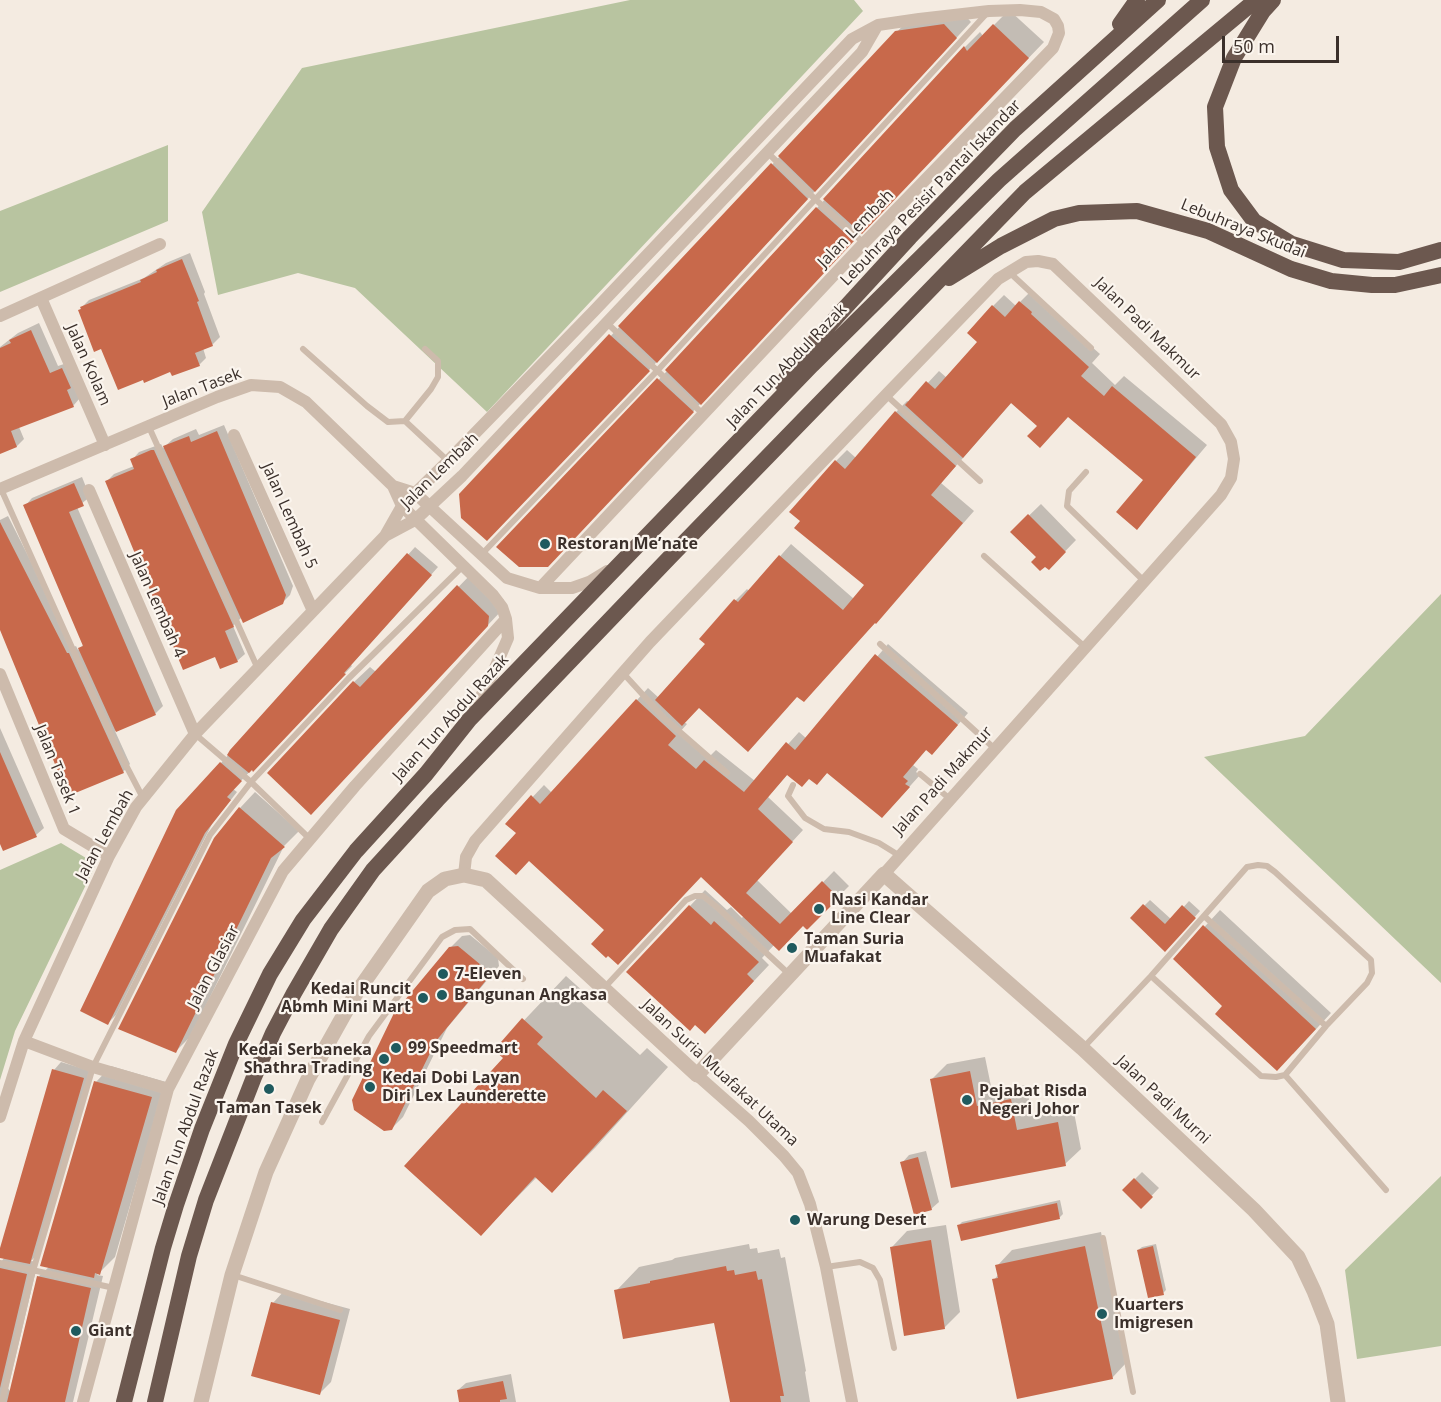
<!DOCTYPE html>
<html>
<head>
<meta charset="utf-8">
<style>
  body { margin:0 }
  #map { position:relative; width:1441px; height:1402px; overflow:hidden; background:#f4ebe1; font-family:"Open Sans",sans-serif }
  canvas { display:block }
  .scale { position:absolute; left:1222px; top:36px; width:117px; height:27px; box-sizing:border-box; border:3px solid #3b302b; border-top:0; padding-left:8px; font-size:18px; line-height:21px; white-space:nowrap; color:#3b302b; -webkit-text-stroke:4px #fbf5ee; paint-order:stroke }
</style>
</head>
<body>
<div id="map">
<canvas width="1441" height="1402"></canvas>
<div class="scale">50 m</div>
</div>
<script>
const ctx = document.querySelector('canvas').getContext('2d');
ctx.lineJoin = 'round';
function fillPath(path, color) { ctx.fillStyle = color; ctx.fill(path, 'evenodd'); }
const toPath = rows => new Path2D(rows.map(r => 'M' + r).join(''));
function stroke(path, color, width, dash) { ctx.strokeStyle = color; ctx.lineWidth = width; ctx.lineCap = dash ? 'butt' : 'round'; ctx.setLineDash(dash || []); ctx.stroke(path); }
function drawText(font, color, halo, rows, align = 'center') {
  ctx.font = font + ' "Open Sans",sans-serif'; ctx.lineWidth = 4.5; ctx.setLineDash([]); ctx.textBaseline = 'middle'; ctx.strokeStyle = halo; ctx.fillStyle = color; for (const [text, x, y, turn = 0] of rows) {
    ctx.save(); ctx.translate(x, y); ctx.rotate((+turn || 0) * Math.PI / 180); ctx.textAlign = isNaN(turn) ? turn : align; if (halo) ctx.strokeText(text, 0, 0); ctx.fillText(text, 0, 0); ctx.restore();
  }
}
const green = toPath([
  [630,0,854,0,863,11,487,412,355,288,298,273,218,295,202,212,302,68],
  [168,145,168,221,0,292,0,211],
  [1441,594,1441,983,1204,757,1305,736],
  [61,843,96,864,15,1031,0,1080,0,870],
  [1441,1176,1441,1346,1357,1359,1345,1270]
]);
const shadow = toPath([
  [960,10,971,22,672,346,502,524,461,495,912,16],
  [1009,10,1044,42,868,225,564,549,498,547,667,371,965,47,980,32,983,36],
  [190,253,205,292,204,294,220,337,212,345,203,348,206,358,199,365,171,370,102,347,79,311,82,307,89,300,144,278,166,263],
  [1032,290,1041,302,1100,354,1092,363,1115,385,1124,376,1207,445,1137,528,1145,480,1068,416,1039,426,1012,402,941,483,974,511,876,622,798,695,699,706,684,722,687,724,679,733,708,758,716,750,755,781,799,732,807,739,888,644,968,713,943,742,927,749,913,765,918,769,916,772,920,775,893,805,828,772,817,783,810,777,788,774,768,797,803,830,757,880,792,914,834,871,849,886,807,928,803,924,775,944,762,958,769,965,720,1017,628,972,705,890,727,910,731,907,742,918,744,915,702,875,607,929,508,823,544,785,552,793,648,688,659,698,707,644,701,639,736,600,747,589,749,591,791,544,854,599,866,585,836,461,847,450,856,458,896,412,907,401,910,402,939,371,947,378,980,342,993,306,1004,295,1016,306],
  [39,323,58,366,70,362,80,398,73,406,19,427,24,439,17,446,0,451,0,347,18,333],
  [224,425,293,586,290,595,282,603,242,617,233,626,245,654,237,661,216,655,107,481,114,474,134,466,132,460,139,452,161,444,163,448,173,439,196,429,199,435],
  [82,477,90,497,77,507,163,706,155,714,115,731,130,764,123,772,0,626,0,520,8,516,74,647,76,646,78,650,84,644,25,506,32,498],
  [1041,504,1076,540,1049,568,1012,532],
  [415,547,438,567,351,665,352,666,233,789,237,792,212,824,116,1015,108,1023,221,763],
  [474,571,504,600,503,609,326,797,354,682,370,667,376,672],
  [0,728,44,828,36,835,0,840],
  [255,792,299,831,284,846,191,1036,176,1051,216,839,240,808],
  [1150,900,1172,920,1189,901,1200,911,1171,944,1132,918],
  [1220,910,1331,1013,1293,1054,1224,1006,1175,959],
  [470,935,498,958,499,966,447,1028,403,1117,391,1129,450,948,462,936],
  [566,976,585,993,579,1000,640,1055,647,1048,668,1067,595,1148,552,1191,537,1177,481,1234,505,1058,496,1050],
  [985,1057,992,1091,1026,1085,1032,1115,1073,1107,1081,1149,1065,1164,931,1080,947,1064],
  [61,1062,91,1071,37,1255,31,1261,38,1262,8,1388,11,1393,38,1277,49,1267,96,1082,111,1066,166,1082,115,1257,97,1275,103,1276,73,1402,0,1402,0,1263,5,1257,0,1257,0,1253,54,1070],
  [926,1151,939,1202,931,1209,902,1163,909,1155],
  [1142,1172,1159,1188,1141,1207,1124,1190],
  [1060,1200,1063,1214,1060,1217,959,1225,962,1222],
  [946,1225,960,1312,944,1328,892,1247,907,1231],
  [1101,1232,1127,1362,1112,1378,994,1280,998,1275,997,1266,1012,1250],
  [749,1244,750,1249,757,1248,758,1253,779,1249,781,1258,785,1257,806,1371,805,1372,810,1402,732,1402,715,1321,616,1291,639,1267,672,1260,675,1258],
  [1156,1244,1166,1290,1163,1293,1138,1250,1142,1247],
  [284,1291,350,1309,331,1382,319,1394,273,1303],
  [511,1374,516,1402,460,1402,458,1390,466,1383]
]);
const building = toPath([
  [944,24,957,38,815,192,778,156,895,31],
  [993,24,1029,58,862,234,823,199,964,46,967,51],
  [771,163,808,199,657,363,618,326],
  [816,207,854,241,701,405,665,370],
  [182,259,199,301,197,302,213,346,195,353,200,366,172,376,170,372,144,383,143,380,118,390,101,349,94,352,78,310,81,309,80,307,141,282,140,280,157,272,156,270],
  [1019,301,1032,312,1031,314,1089,367,1081,376,1104,396,1112,386,1196,457,1137,530,1116,512,1143,480,1068,417,1040,448,1027,436,1037,426,1011,403,963,458,905,405,926,381,935,389,977,342,967,333,992,305,1005,317],
  [31,330,50,373,62,368,71,388,67,390,74,407,11,431,17,447,0,454,0,348,11,343,9,340],
  [609,334,650,371,487,541,461,518,459,494],
  [657,378,694,412,548,567,519,567,496,547],
  [895,411,956,466,931,495,963,523,876,624,875,623,804,702,797,697,748,752,699,708,682,726,655,700,705,644,699,639,734,599,738,602,779,555,843,610,864,585,794,528,800,521,789,512,835,460,845,469],
  [217,431,286,595,283,604,243,623,163,446,189,436,191,442],
  [151,450,154,450,234,627,225,631,238,662,220,669,215,657,183,670,105,481,134,469,130,459],
  [74,483,84,506,69,512,156,715,116,732,78,648,83,646,23,505],
  [1028,514,1066,552,1049,570,1045,567,1040,571,1031,562,1036,557,1010,532],
  [0,522,67,653,69,653,124,773,68,796,0,630],
  [407,553,432,575,344,673,346,674,253,772,252,770,249,773,227,755,230,750],
  [457,585,489,616,488,626,311,815,267,773,353,681,360,687],
  [875,654,958,725,932,755,926,750,903,777,908,781,905,784,910,787,882,818,827,773,817,785,809,779,802,787,787,775,758,809,793,842,746,893,780,924,822,881,839,898,807,930,803,926,779,951,701,877,618,965,608,956,606,958,591,944,604,930,529,861,516,875,495,856,516,833,505,824,531,795,540,804,636,699,676,736,668,745,696,769,704,760,744,792,786,742,795,750],
  [0,752,37,837,3,851,0,844],
  [220,762,242,781,227,797,231,800,205,833,108,1025,80,1011,176,810],
  [239,807,285,847,271,858,176,1053,118,1029,214,838],
  [1143,904,1165,924,1182,905,1196,918,1165,952,1130,918],
  [689,905,711,925,714,921,759,962,747,974,754,981,705,1034,695,1025,690,1031,626,972],
  [1203,925,1316,1029,1277,1071,1215,1014,1222,1006,1173,959],
  [458,946,487,970,488,978,436,1041,392,1130,384,1131,354,1110,352,1100,394,1013,449,947],
  [522,1018,543,1037,537,1044,596,1098,603,1090,627,1111,552,1193,535,1177,481,1236,404,1166,503,1058,494,1050],
  [52,1069,84,1078,30,1264,0,1258,0,1248],
  [970,1071,977,1106,1011,1099,1017,1130,1058,1122,1066,1166,951,1188,930,1079],
  [94,1081,152,1097,100,1275,95,1273,94,1278,40,1266],
  [918,1157,932,1210,914,1215,900,1162],
  [1134,1178,1153,1197,1141,1209,1122,1190],
  [1057,1203,1060,1219,961,1241,957,1225],
  [931,1240,945,1329,904,1336,890,1247],
  [1085,1246,1113,1379,1017,1399,992,1279,998,1278,995,1265],
  [1153,1246,1164,1295,1148,1298,1137,1250],
  [726,1266,727,1271,734,1270,735,1275,756,1271,758,1280,762,1279,784,1396,780,1396,781,1402,730,1402,714,1323,623,1339,614,1290,650,1283,650,1281],
  [0,1268,27,1274,0,1388],
  [37,1276,91,1288,65,1402,7,1402],
  [271,1302,340,1320,320,1395,251,1376],
  [503,1381,507,1399,500,1400,500,1402,459,1402,457,1390]
]);
const service = toPath([
  [768,153,815,199,864,243],
  [1009,272,1091,348],
  [607,323,703,414],
  [303,349,367,406,388,422,405,421],
  [425,349,438,361,438,377,431,389,405,421,448,461],
  [886,395,980,481],
  [149,427,258,669],
  [1086,472,1069,491,1067,506,1144,581],
  [1,489,117,748,143,798],
  [481,555,657,371,988,12],
  [984,556,1086,648],
  [880,644,995,749],
  [623,673,664,718,727,773],
  [195,734,251,782,310,839],
  [920,774,950,799],
  [793,785,788,796,805,818,824,829,849,832,879,843,900,856],
  [1204,916,1326,1026],
  [605,987,686,900,695,896,703,896,718,908,790,975],
  [1083,1048,1151,976,1247,867,1258,865,1267,866,1275,872,1371,960,1372,973,1367,983,1326,1026,1285,1075,1276,1077,1261,1076,1151,976],
  [1285,1075,1386,1190],
  [322,1122,369,1036,442,937,455,930,470,929,523,979],
  [1103,1238,1133,1392],
  [0,1263,114,1288],
  [826,1267,860,1262,873,1268,880,1280,894,1348],
  [233,1275,340,1310],
  [2,1402,31,1278,93,1067,210,835,251,782,348,679,463,566]
]);
const minor = toPath([
  [41,298,105,445],
  [0,316,160,244],
  [234,435,313,611],
  [393,486,415,493,507,578,540,588,572,588,589,582,607,571],
  [0,489,217,397,251,385,280,387,306,402,393,486,402,506,493,595,502,607,506,619,508,638,492,675,475,708],
  [89,490,195,734],
  [385,536,415,520,462,476,862,52,877,26],
  [0,674,64,829,109,856],
  [464,875,466,857,475,841,650,642,886,395,998,279,1026,262,1038,261,1053,264,1221,424,1231,442,1234,459,1231,478,1221,495,884,874],
  [24,1041,93,1067,168,1089],
  [697,1075,749,1121,784,1156,798,1173,810,1204,826,1267,852,1402],
  [0,1117,24,1041,109,856,136,807,195,734,385,536,402,506,448,461,594,311,852,39,878,25,919,19,989,11,1020,10,1041,12,1054,19,1058,26,1059,33,1053,48,864,243,540,588],
  [83,1402,168,1089,283,871,355,786,506,619]
]);
const tertiary = toPath([
  [201,1402,232,1275,266,1172,308,1079,355,995,428,891,445,879,464,875,486,880,697,1075,884,874,1082,1048,1254,1210,1298,1257,1314,1291,1327,1324,1338,1402]
]);
const trunk = toPath([
  [1273,0,1263,11,1234,58,1215,107,1217,147,1231,190,1254,221,1292,244,1343,260,1399,262,1441,250],
  [1120,24,1137,0],
  [949,278,1001,246,1054,219,1079,213,1137,211,1208,231,1291,269,1331,281,1372,285,1395,285,1441,275],
  [782,384,800,358,843,310,910,237,1015,129,1158,0],
  [124,1402,163,1248,176,1205,202,1129,236,1044,270,974,303,920,356,851,426,774,469,720,812,365,999,180,1202,0],
  [155,1402,189,1256,206,1200,254,1077,273,1033,294,993,331,929,373,870,437,800,670,557,1025,192,1256,0]
]);
const markers = [
  [545,544,6,"#1f5a5e"],
  [819,909,6,"#1f5a5e"],
  [792,948,6,"#1f5a5e"],
  [443,974,6,"#1f5a5e"],
  [442,995,6,"#1f5a5e"],
  [423,998,6,"#1f5a5e"],
  [396,1048,6,"#1f5a5e"],
  [384,1059,6,"#1f5a5e"],
  [370,1087,6,"#1f5a5e"],
  [269,1089,6,"#1f5a5e"],
  [967,1100,6,"#1f5a5e"],
  [795,1220,6,"#1f5a5e"],
  [1102,1314,6,"#1f5a5e"],
  [76,1331,6,"#1f5a5e"]
];
const streetNames = [
  ["Lebuhraya Pesisir Pantai Iskandar",931,193,-46],
  ["Jalan Lembah",856,229,-46],
  ["Lebuhraya Skudai",1243,229,22],
  ["Jalan Padi Makmur",1147,329,44],
  ["Jalan Kolam",88,365,66],
  ["Jalan Tun Abdul Razak",787,366,-46],
  ["Jalan Tasek",202,388,-21],
  ["Jalan Lembah",440,471,-44],
  ["Jalan Lembah 5",289,516,66],
  ["Jalan Lembah 4",157,605,66],
  ["Jalan Tun Abdul Razak",451,718,-48],
  ["Jalan Tasek 1",57,770,68],
  ["Jalan Padi Makmur",943,781,-48],
  ["Jalan Lembah",105,835,-61],
  ["Jalan Glasiar",214,967,-62],
  ["Jalan Suria Muafakat Utama",720,1073,43],
  ["Jalan Padi Murni",1163,1100,43],
  ["Jalan Tun Abdul Razak",186,1127,-70]
];
const poiNames = [
  ["Restoran Me’nate",557,544],
  ["Nasi Kandar",831,900],
  ["Line Clear",831,918],
  ["Taman Suria",804,939],
  ["Muafakat",804,957],
  ["7-Eleven",455,974],
  ["Kedai Runcit",411,989,"right"],
  ["Abmh Mini Mart",411,1007,"right"],
  ["Bangunan Angkasa",454,995],
  ["99 Speedmart",408,1048],
  ["Kedai Serbaneka",372,1050,"right"],
  ["Shathra Trading",372,1068,"right"],
  ["Kedai Dobi Layan",382,1078],
  ["Diri Lex Launderette",382,1096],
  ["Pejabat Risda",979,1091],
  ["Negeri Johor",979,1109],
  ["Taman Tasek",269,1108,"center"],
  ["Warung Desert",807,1220],
  ["Kuarters",1114,1305],
  ["Imigresen",1114,1323],
  ["Giant",88,1331]
];
fillPath(green, '#b8c4a0');
fillPath(shadow, '#0003');
fillPath(building, '#c8694b');
stroke(service, '#cdbbac', 6);
stroke(minor, '#cdbbac', 12);
stroke(tertiary, '#cdbbac', 15);
stroke(trunk, '#6c584f', 16);
for (const [x, y, r, color] of markers) { const dot = new Path2D(); dot.arc(x, y, r, 0, 2 * Math.PI); ctx.fillStyle = color; ctx.fill(dot); stroke(dot, '#fbf5ee', 2); }
drawText('16px', '#3b302b', '#fbf5ee', streetNames);
drawText('bold 16px', '#3b302b', '#fbf5ee', poiNames, 'left');
</script>
</body>
</html>
